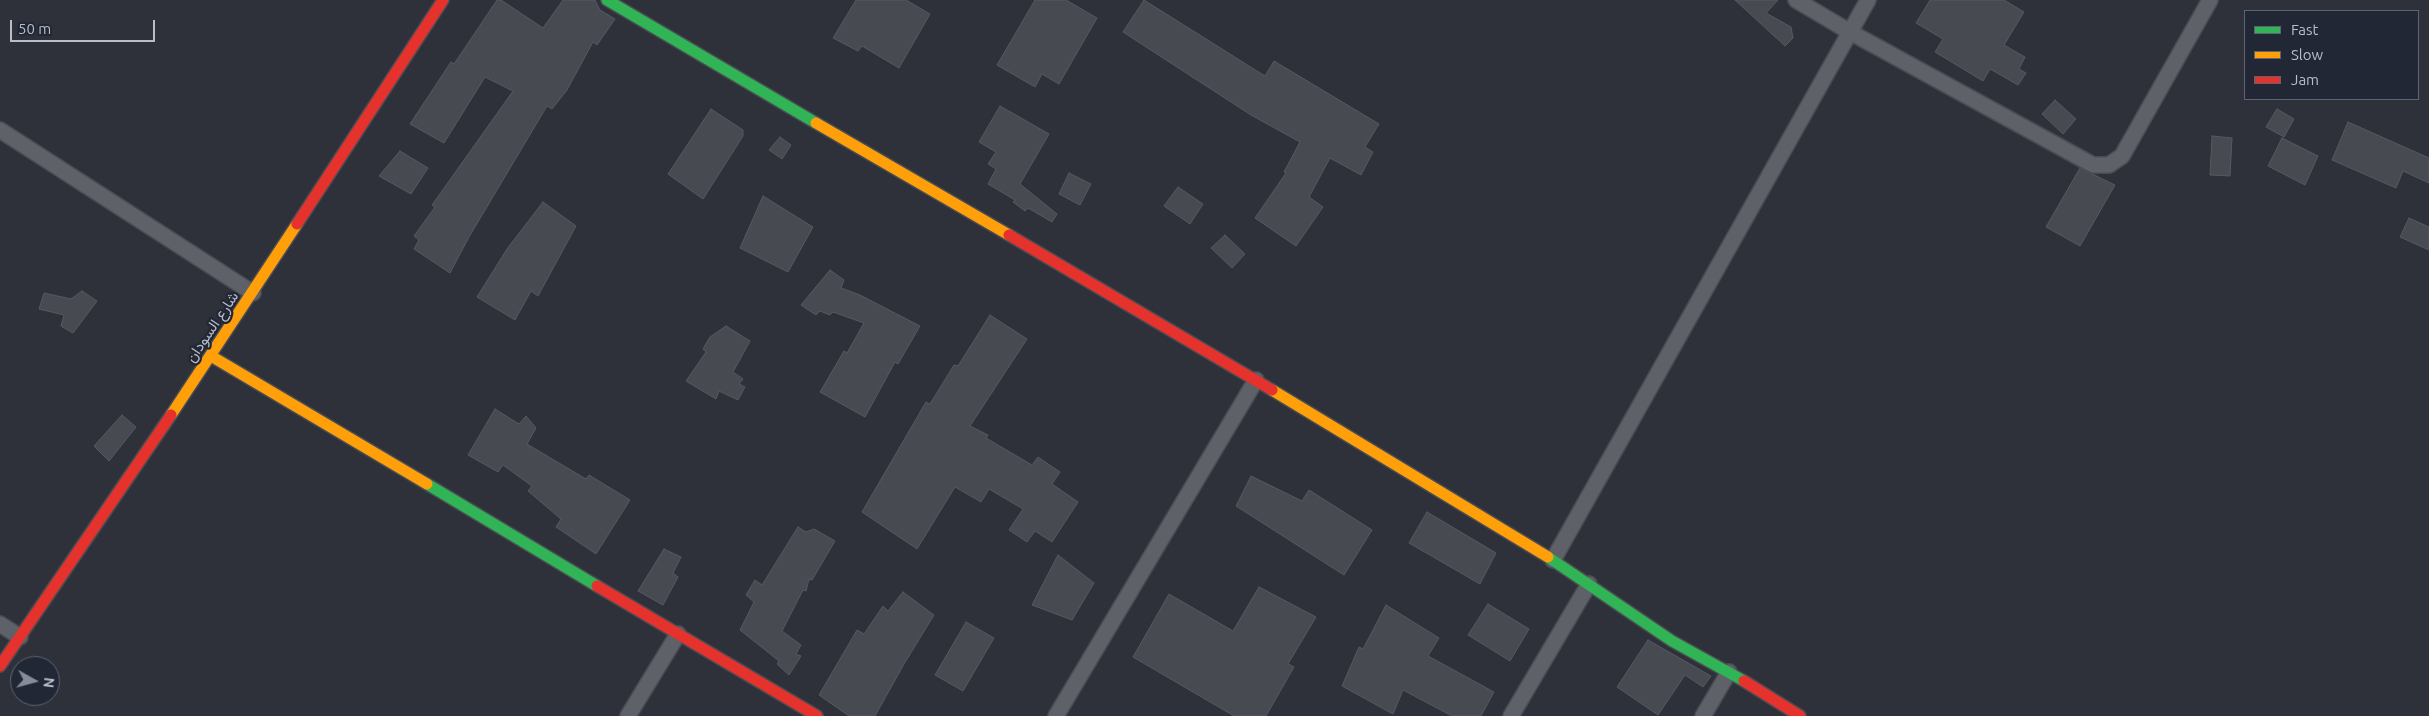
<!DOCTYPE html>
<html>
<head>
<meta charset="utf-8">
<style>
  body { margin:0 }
  #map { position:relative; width:2429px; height:716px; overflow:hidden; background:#2e313a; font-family:Ubuntu,sans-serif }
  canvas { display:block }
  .legend { position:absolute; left:2244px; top:10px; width:175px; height:90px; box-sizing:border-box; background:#212735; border:1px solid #5e6371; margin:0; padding:6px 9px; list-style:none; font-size:15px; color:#b9bdca }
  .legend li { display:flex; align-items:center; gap:10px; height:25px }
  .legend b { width:25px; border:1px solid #5e6371 }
  .north { position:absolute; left:10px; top:656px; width:50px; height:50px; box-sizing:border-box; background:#212735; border:1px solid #5e6371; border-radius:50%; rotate:97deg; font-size:14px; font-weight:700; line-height:20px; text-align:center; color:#b9bdca }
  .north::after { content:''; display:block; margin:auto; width:18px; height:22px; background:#888c98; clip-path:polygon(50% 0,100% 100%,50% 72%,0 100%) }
  .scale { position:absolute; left:10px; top:20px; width:145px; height:22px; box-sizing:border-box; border:2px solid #b9bdca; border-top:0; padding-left:6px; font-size:15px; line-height:18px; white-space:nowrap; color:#b9bdca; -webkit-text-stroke:4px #212735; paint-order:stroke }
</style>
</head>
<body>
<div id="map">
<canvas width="2429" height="716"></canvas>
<ul class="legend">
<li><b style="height:6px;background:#30b455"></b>Fast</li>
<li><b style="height:6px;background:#ff9f0a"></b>Slow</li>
<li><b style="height:6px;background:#e5322d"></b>Jam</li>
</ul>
<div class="north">N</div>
<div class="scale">50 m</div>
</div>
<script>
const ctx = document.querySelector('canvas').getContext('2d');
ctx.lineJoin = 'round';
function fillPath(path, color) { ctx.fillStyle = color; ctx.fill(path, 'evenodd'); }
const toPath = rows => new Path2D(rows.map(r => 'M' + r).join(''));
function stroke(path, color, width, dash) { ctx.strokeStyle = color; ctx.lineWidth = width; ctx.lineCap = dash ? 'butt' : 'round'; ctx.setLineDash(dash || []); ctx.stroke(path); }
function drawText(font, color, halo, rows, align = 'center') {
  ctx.font = font + ' Ubuntu,Vazirmatn,sans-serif'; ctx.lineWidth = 4.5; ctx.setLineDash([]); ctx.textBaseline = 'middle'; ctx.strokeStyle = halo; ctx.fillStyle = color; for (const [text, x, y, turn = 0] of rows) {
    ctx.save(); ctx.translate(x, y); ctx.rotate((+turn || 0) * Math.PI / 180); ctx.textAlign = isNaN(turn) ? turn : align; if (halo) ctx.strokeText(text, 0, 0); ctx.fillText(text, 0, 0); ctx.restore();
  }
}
const building = toPath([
  [497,0,501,0,543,28,563,0,595,0,600,10,615,19,597,45,593,42,567,90,552,109,547,106,469,237,450,273,414,249,419,240,414,236,435,207,432,205,513,91,485,77,444,143,410,124,451,62,454,64,497,0],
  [856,0,906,0,930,14,899,68,862,46,858,51,833,38,856,0],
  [1035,0,1066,0,1097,18,1059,84,1042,74,1035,87,997,65,1035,0],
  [1144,0,1265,76,1274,61,1379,124,1365,147,1373,152,1361,175,1330,158,1309,197,1323,207,1296,246,1255,218,1286,173,1284,172,1300,142,1251,115,1123,32,1144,0],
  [1735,0,1778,0,1766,13,1791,27,1793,38,1785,46,1735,0],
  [1930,0,2004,0,2024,12,2004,45,2025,57,2019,69,2026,73,2018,85,1990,69,1983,81,1935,52,1943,39,1916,23,1930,0],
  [2055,100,2076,119,2063,134,2042,114,2055,100],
  [1000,106,1049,134,1020,184,1057,214,1052,222,1028,208,1025,211,1013,202,1015,200,988,184,996,169,988,164,996,152,979,142,1000,106],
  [711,109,743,130,743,136,703,199,668,174,711,109],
  [2277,109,2294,119,2284,137,2266,127,2277,109],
  [2348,122,2429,158,2429,183,2403,171,2396,188,2332,160,2348,122],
  [2212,136,2232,138,2230,176,2210,175,2212,136],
  [780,137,791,145,782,159,769,150,780,137],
  [2282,138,2318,156,2305,185,2268,166,2282,138],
  [400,151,428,168,411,194,379,176,400,151],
  [2080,168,2115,185,2080,246,2046,227,2080,168],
  [1069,173,1091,184,1080,205,1059,194,1069,173],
  [1178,187,1203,204,1190,224,1164,206,1178,187],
  [763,196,813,227,788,272,740,248,763,196],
  [543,202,576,226,538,296,531,291,515,320,477,297,507,249,543,202],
  [2409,218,2429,227,2429,250,2400,237,2409,218],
  [1225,235,1245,254,1232,268,1211,248,1225,235],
  [830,270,844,280,841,288,860,295,920,326,898,364,895,362,865,417,820,392,844,351,847,353,864,323,833,312,830,315,820,311,816,315,801,305,830,270],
  [82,291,97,301,73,333,61,326,64,315,39,309,44,293,71,299,82,291],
  [990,315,1027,339,970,426,988,435,986,438,1032,465,1038,457,1060,472,1052,484,1078,502,1052,542,1035,531,1027,542,1009,530,1023,509,989,489,981,502,955,487,917,549,862,512,926,402,930,404,954,365,958,366,990,315],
  [726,326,750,341,733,372,743,379,739,384,745,387,738,400,719,391,716,399,686,381,706,352,703,349,710,337,726,326],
  [495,409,519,424,526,416,536,428,527,444,586,479,589,475,630,500,596,554,556,527,561,519,528,491,532,486,503,465,498,472,468,455,495,409],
  [122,415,136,427,109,461,94,446,122,415],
  [1251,476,1302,501,1309,490,1372,530,1344,575,1236,506,1251,476],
  [1427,512,1496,553,1480,584,1409,543,1427,512],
  [798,527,806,532,814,529,835,541,812,580,809,579,806,591,803,590,782,631,801,645,796,654,801,656,789,675,777,664,779,661,740,630,754,602,746,595,755,580,762,585,798,527],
  [664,549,681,557,673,573,678,577,663,605,638,591,664,549],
  [1058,555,1094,583,1072,620,1032,605,1058,555],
  [1259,587,1316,617,1288,664,1294,667,1266,716,1234,716,1133,657,1169,594,1233,631,1259,587],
  [903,592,934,615,904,664,875,716,849,716,819,695,857,630,864,634,883,606,888,611,903,592],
  [1488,604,1529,629,1510,661,1468,635,1488,604],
  [1386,605,1439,638,1428,656,1494,692,1481,716,1452,716,1403,690,1393,714,1342,686,1359,647,1363,649,1386,605],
  [966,622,994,638,963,691,935,675,966,622],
  [1648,640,1711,676,1703,687,1685,675,1658,715,1617,687,1648,640]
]);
const street = toPath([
  [1796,0,1850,32,2093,165,2109,165,2122,156,2210,0],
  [0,130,253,293],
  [1553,560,1868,0],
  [0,624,20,637],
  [628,716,678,634],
  [1056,716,1256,380],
  [1511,716,1589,584],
  [1703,716,1729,672]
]);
const fast = toPath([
  [607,0,816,123],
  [427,484,597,586],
  [1548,557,1672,641,1744,681]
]);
const slow = toPath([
  [816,123,1009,235],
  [211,356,427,484],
  [1272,390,1548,557],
  [171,415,297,224]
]);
const jam = toPath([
  [297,224,443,0],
  [1009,235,1272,390],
  [597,586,817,716],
  [0,666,171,415],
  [1744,681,1800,716]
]);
const streetNames = [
  ["شارع السودان",212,327,-56]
];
fillPath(building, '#474a51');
stroke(building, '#565961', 1);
stroke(street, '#4a4c53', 18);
stroke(fast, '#4a4c53', 14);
stroke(slow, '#4a4c53', 14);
stroke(jam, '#4a4c53', 14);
stroke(street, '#5e6168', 15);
stroke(fast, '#30b455', 11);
stroke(slow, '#ff9f0a', 11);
stroke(jam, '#e5322d', 11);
drawText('15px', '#b9bdca', '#212735', streetNames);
</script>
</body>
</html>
